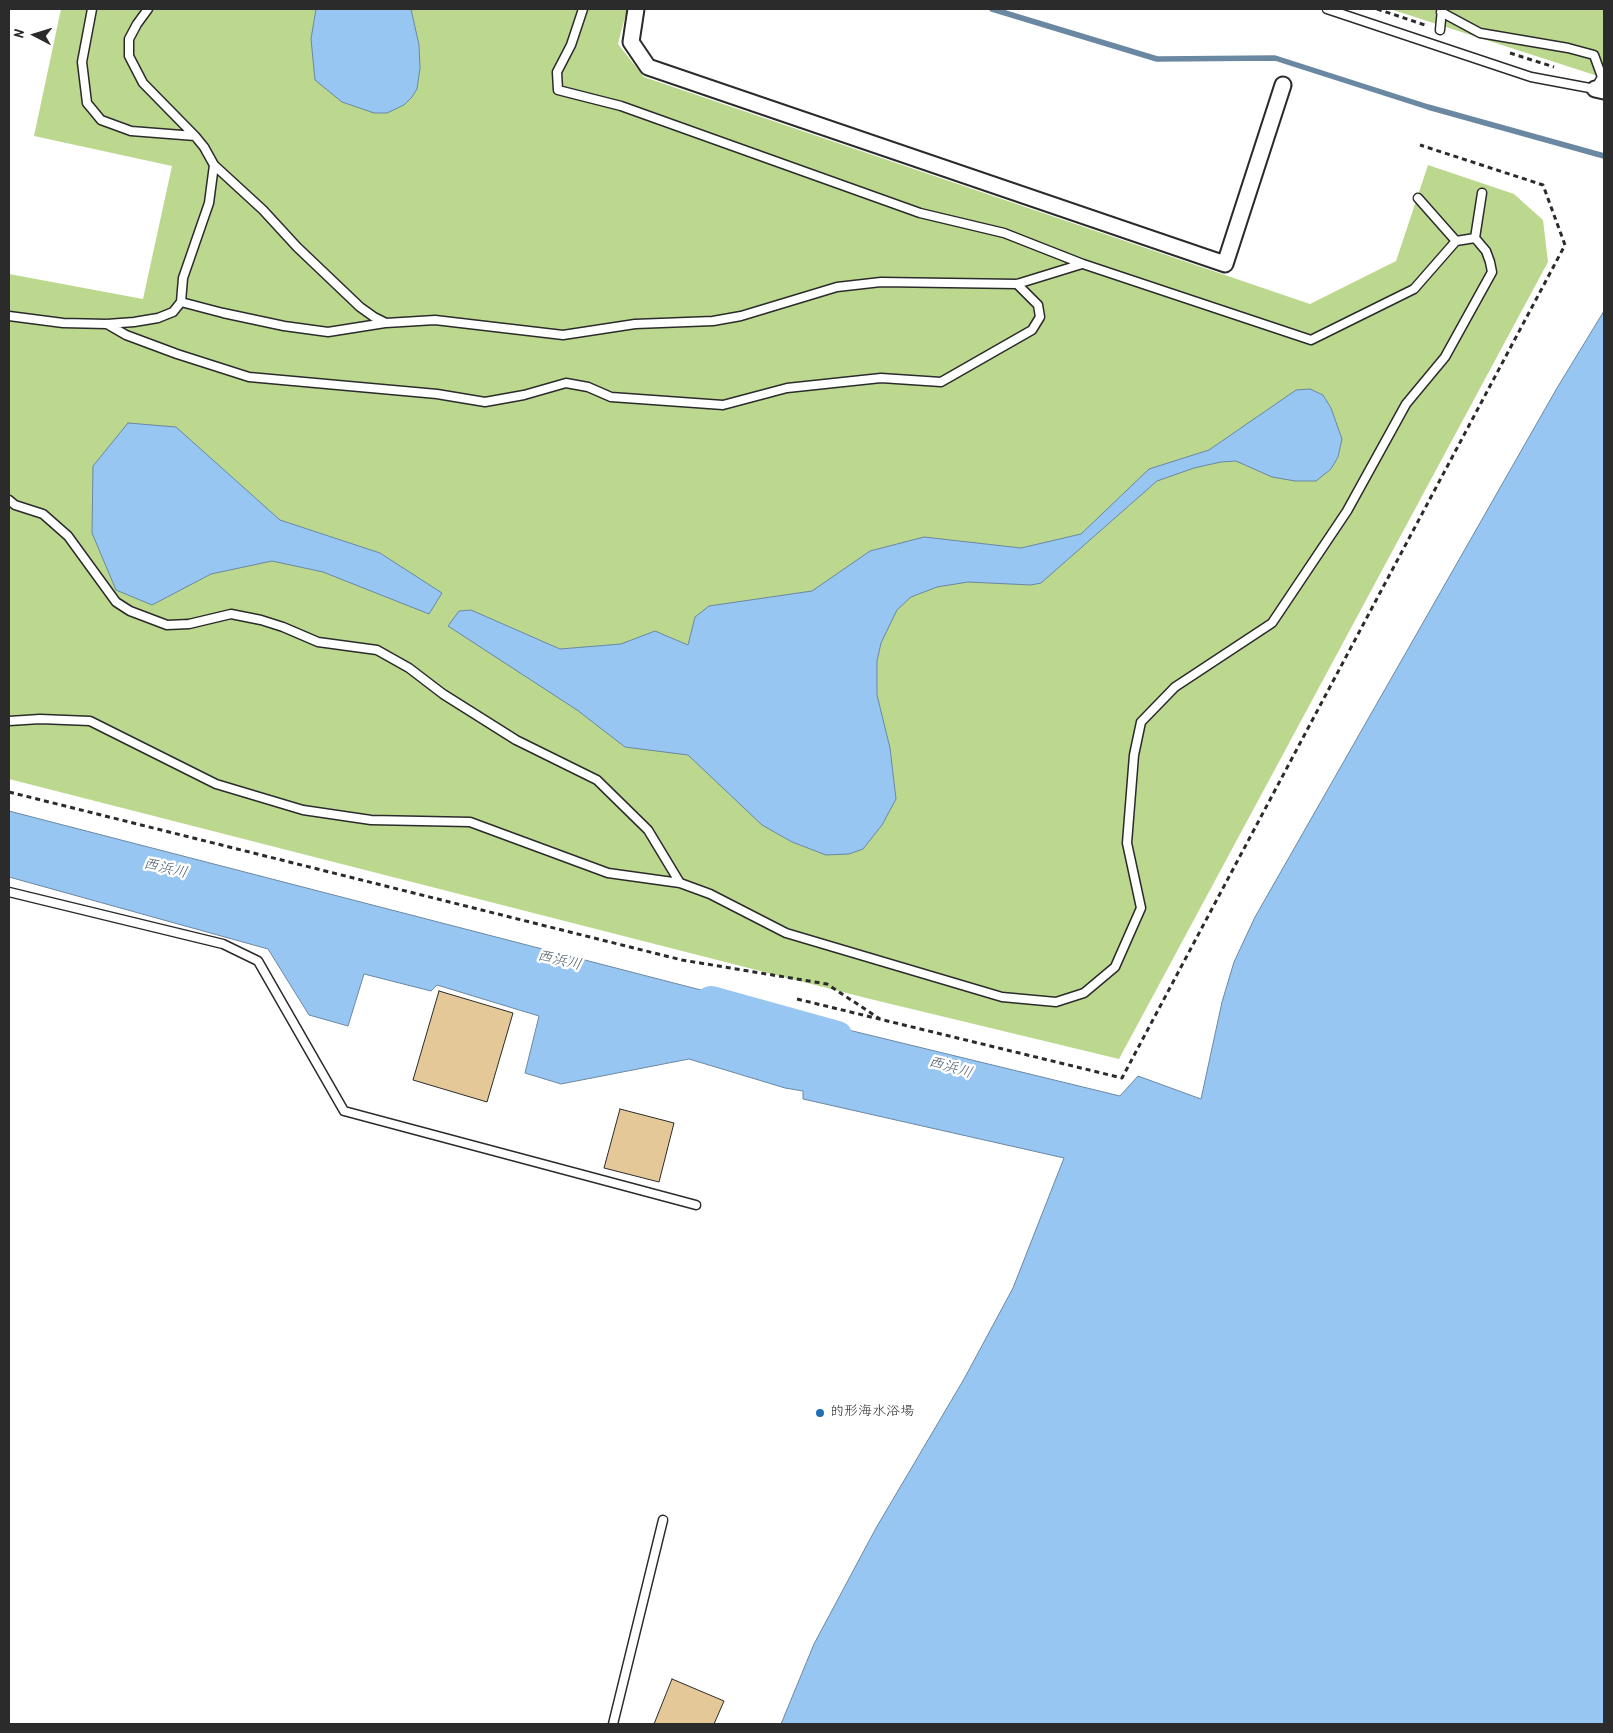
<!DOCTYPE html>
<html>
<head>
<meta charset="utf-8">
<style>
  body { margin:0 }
  #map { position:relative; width:1613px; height:1733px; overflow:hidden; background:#fff; font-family:Kalam,sans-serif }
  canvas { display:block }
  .frame { position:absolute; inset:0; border:10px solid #2b2b2b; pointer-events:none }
  .north { position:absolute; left:10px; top:10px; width:50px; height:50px; -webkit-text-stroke:4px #fff; paint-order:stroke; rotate:275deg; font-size:14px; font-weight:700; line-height:20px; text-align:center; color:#2b2b2b }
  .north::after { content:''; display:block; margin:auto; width:18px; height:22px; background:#2b2b2b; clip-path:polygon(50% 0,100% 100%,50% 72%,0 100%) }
</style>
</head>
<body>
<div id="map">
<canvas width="1613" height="1733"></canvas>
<div class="frame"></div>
<div class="north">N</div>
</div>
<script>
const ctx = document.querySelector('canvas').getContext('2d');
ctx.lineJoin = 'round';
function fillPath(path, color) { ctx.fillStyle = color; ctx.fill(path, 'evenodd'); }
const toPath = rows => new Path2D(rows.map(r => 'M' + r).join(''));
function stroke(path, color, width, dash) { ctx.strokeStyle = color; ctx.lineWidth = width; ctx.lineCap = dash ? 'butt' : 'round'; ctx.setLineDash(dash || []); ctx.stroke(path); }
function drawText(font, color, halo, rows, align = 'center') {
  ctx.font = font + ' Kalam,"Klee One",sans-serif'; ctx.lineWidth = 5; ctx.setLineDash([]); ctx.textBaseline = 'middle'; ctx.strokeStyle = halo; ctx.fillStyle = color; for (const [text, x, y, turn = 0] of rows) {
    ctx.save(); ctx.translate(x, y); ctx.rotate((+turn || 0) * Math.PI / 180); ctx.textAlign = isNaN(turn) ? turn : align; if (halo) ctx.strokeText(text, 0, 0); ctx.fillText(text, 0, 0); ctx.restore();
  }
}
const green = toPath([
  [61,9,627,9,618,44,644,77,1310,304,1396,261,1428,165,1514,194,1543,220,1548,262,1119,1059,866,998,9,779,9,274,143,299,172,166,34,136],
  [1390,9,1604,9,1604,78]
]);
const water = toPath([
  [316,9,411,9,419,45,420,68,417,89,412,97,404,105,387,113,374,113,342,102,315,80,311,39,316,9],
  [1604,311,1604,1724,781,1724,814,1644,876,1528,964,1379,1013,1288,1064,1158,803,1099,803,1091,785,1088,689,1059,561,1084,525,1073,539,1016,437,985,431,991,364,974,348,1026,309,1015,268,949,9,877,9,811,755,1004,752,1021,792,1033,795,1017,1120,1096,1138,1076,1201,1099,1222,1002,1234,962,1255,917,1557,388,1604,311],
  [1310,389,1323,395,1331,408,1342,439,1338,457,1331,469,1316,481,1295,481,1272,477,1236,461,1221,462,1194,468,1157,481,1041,583,1031,585,968,582,937,587,911,597,897,610,881,643,877,661,877,695,890,748,896,799,882,825,863,849,849,854,826,855,792,842,762,825,688,755,625,747,577,710,448,626,459,611,471,610,560,649,621,644,655,631,688,645,695,617,709,606,812,591,870,551,924,537,1021,548,1081,534,1149,469,1209,450,1296,390,1310,389],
  [128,423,176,427,280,520,380,553,442,593,429,614,323,572,272,561,211,574,152,605,116,590,92,533,93,466,128,423]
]);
const stream = toPath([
  [992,9,1157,59,1275,58,1428,107,1604,156]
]);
const river = toPath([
  [711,1002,837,1037]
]);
const building = toPath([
  [439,991,513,1013,487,1102,413,1080,439,991],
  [620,1109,674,1123,659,1182,604,1168,620,1109],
  [672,1679,724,1701,714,1724,654,1724,672,1679]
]);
const path = toPath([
  [1377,9,1428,26],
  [1510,53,1554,67],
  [9,792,682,960,827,984,880,1019],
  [797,999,1122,1078,1565,245,1543,185,1420,145]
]);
const lane = toPath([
  [148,9,137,24,129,39,129,56,143,83,195,136],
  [1327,9,1531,77,1595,89,1602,77,1594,55,1568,48,1480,33,1441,12],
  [1440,30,1442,9],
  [214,165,263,210,297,247,360,307,374,317,386,323,435,320,563,335,635,324,713,321,741,316,837,287,881,282,1017,284,1082,264],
  [1418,198,1456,241],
  [1475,238,1482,193],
  [181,302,223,313,284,326,328,332,385,323],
  [9,316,63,323,107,324,134,322,158,318,173,312,181,302,183,278,209,203,214,165,204,147,195,136,131,131,101,120,87,103,82,62,92,9],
  [107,324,126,335,177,354,249,377,437,394,485,402,524,395,566,383,588,387,611,397,723,405,787,388,881,378,941,382,1032,330,1040,317,1038,305,1017,284],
  [9,500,15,505,43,514,68,536,116,602,130,611,167,625,189,624,231,614,261,620,283,627,318,642,377,650,409,668,443,694,516,740,597,780,648,830,680,883],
  [9,721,40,719,90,721,216,784,303,810,371,820,470,822,608,873,680,883,710,894,786,933,1002,997,1056,1002,1084,993,1115,967,1141,908,1127,843,1134,755,1141,722,1175,687,1272,623,1347,511,1406,404,1445,357,1492,272,1490,262,1486,251,1475,238,1456,241,1414,289,1311,340,1083,264,1004,233,920,213,621,106,558,90,557,72,571,45,583,9],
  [9,892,223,944,258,961,344,1111,696,1205],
  [613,1724,663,1520]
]);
const street = toPath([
  [636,9,631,42,648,67,1225,264,1283,85],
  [1595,89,1604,91]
]);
const markers = [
  [820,1413,5,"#1f6fb2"]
];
const poiNames = [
  ["的形海水浴場",830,1413]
];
const waterNames = [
  ["西浜川",165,870,13],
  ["西浜川",559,962,13],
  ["西浜川",950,1069,16]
];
fillPath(green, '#bcd88f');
fillPath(water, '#96c6f1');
stroke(water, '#6b88a2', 1);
stroke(stream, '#6b88a2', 5.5);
stroke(river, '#96c6f1', 32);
fillPath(building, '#e4c898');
stroke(building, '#2b2b2b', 1);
stroke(lane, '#2b2b2b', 11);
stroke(street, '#2b2b2b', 19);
stroke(path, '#2b2b2b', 3, [5, 4]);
stroke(lane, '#fff', 8);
stroke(street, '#fff', 15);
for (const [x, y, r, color] of markers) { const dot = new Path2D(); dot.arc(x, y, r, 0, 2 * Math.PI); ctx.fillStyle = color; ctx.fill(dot); stroke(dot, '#fff', 2); }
drawText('14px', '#2b2b2b', '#fff', poiNames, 'left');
drawText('italic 15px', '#4b5a66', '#fff', waterNames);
</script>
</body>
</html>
